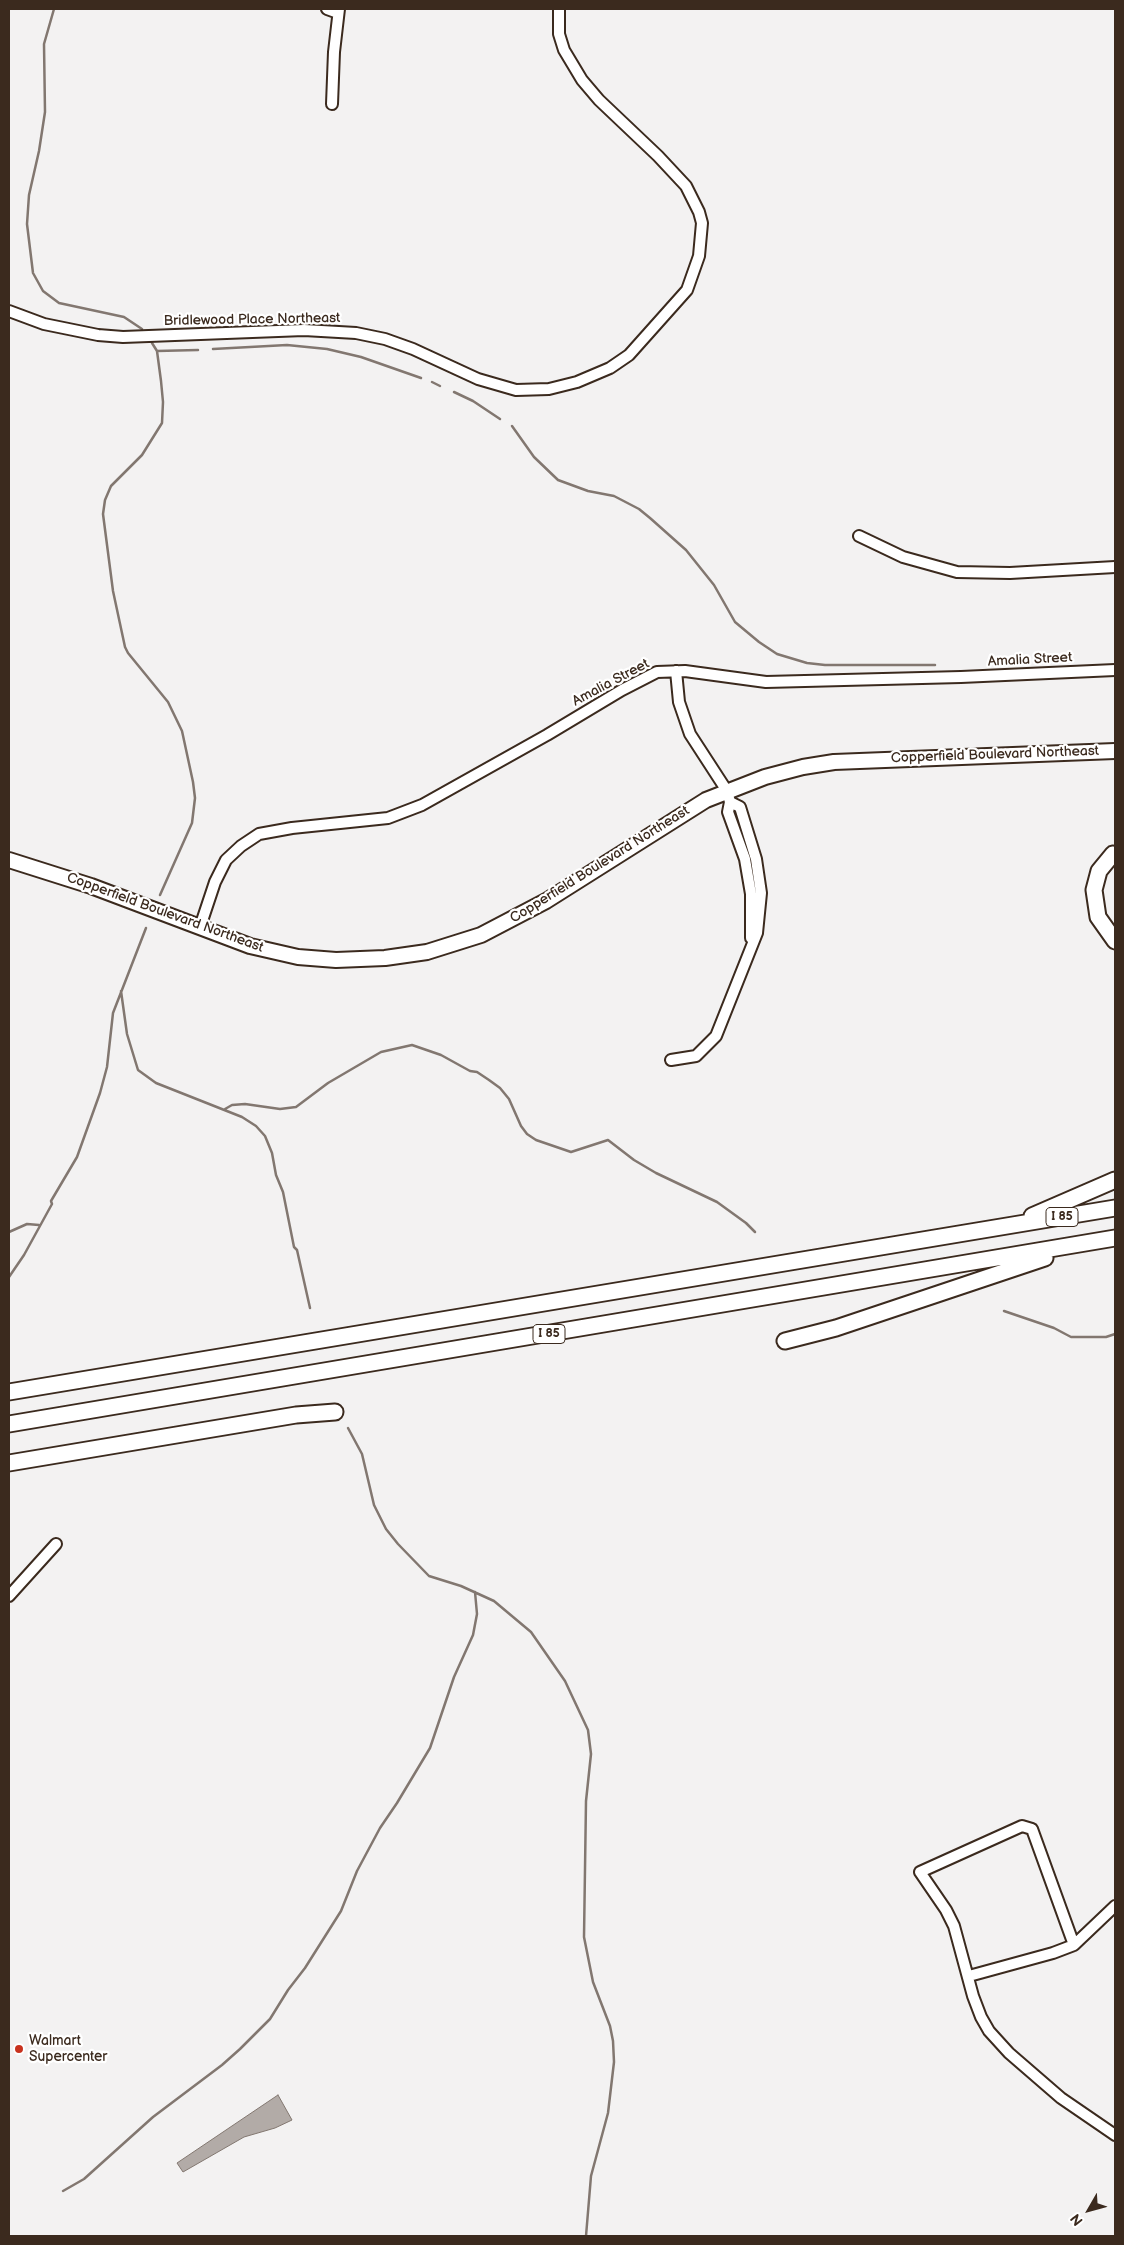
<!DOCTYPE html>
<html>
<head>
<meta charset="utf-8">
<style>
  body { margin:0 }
  #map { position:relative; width:1124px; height:2245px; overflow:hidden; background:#f3f2f2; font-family:"Balsamiq Sans",sans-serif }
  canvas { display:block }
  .frame { position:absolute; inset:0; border:10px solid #3b2a1e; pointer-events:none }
  .north { position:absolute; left:1064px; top:2185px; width:50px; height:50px; -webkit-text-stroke:4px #fff; paint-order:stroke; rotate:232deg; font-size:14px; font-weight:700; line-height:20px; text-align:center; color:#3b2a1e }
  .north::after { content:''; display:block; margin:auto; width:18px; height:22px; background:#3b2a1e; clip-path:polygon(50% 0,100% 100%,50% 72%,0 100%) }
</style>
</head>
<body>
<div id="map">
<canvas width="1124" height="2245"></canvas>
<div class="frame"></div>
<div class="north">N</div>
</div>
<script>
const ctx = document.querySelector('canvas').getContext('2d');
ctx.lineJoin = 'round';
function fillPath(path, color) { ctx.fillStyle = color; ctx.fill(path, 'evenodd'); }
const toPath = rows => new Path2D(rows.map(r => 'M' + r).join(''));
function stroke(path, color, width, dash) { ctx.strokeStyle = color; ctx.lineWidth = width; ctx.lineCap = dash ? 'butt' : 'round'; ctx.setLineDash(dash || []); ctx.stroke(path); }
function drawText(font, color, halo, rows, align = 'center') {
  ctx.font = font + ' "Balsamiq Sans",sans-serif'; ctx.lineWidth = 4.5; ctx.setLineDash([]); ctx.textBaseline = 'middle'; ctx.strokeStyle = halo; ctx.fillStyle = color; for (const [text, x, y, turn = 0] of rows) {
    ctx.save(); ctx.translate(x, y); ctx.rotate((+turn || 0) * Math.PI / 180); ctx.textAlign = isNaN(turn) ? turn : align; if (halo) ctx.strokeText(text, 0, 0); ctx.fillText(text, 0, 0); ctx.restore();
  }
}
const water = toPath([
  [278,2095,292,2120,275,2128,244,2137,183,2172,177,2163,278,2095]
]);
const stream = toPath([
  [54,9,44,44,45,112,39,151,29,195,27,224,33,273,43,291,59,303,124,317,142,329],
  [152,343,157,351,161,381,163,402,162,423,142,455,111,486,105,500,103,514,113,591,125,647,128,653,168,702,182,731,193,782,195,798,192,823,160,895],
  [213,349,287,345,327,349,361,357,421,378],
  [157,351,198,350],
  [432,382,440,386],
  [454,392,473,401,500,419],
  [512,426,534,457,558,480,588,491,614,496,639,509,650,518,686,550,714,585,735,622,759,642,777,654,807,663,825,665,935,665],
  [121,991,127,1034,138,1070,156,1083,242,1117,256,1126,265,1136,272,1153,276,1175,283,1192,294,1247,297,1250,310,1308],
  [225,1109,232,1105,245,1104,280,1109,296,1107,328,1083,381,1052,412,1045,441,1055,470,1071,477,1072,489,1080,500,1088,509,1099,521,1126,527,1134,536,1140,571,1152,608,1140,634,1160,656,1173,717,1202,746,1223,755,1232],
  [9,1232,27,1224,39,1225],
  [9,1277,24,1255,52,1204,51,1201,77,1157,100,1093,107,1067,113,1013,146,928],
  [1004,1311,1054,1328,1071,1337,1106,1337,1115,1334],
  [348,1428,362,1454,374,1505,386,1529,398,1544,429,1576,461,1586,494,1601,531,1632,565,1681,588,1730,591,1754,586,1801,584,1937,593,1982,610,2026,613,2041,614,2062,608,2113,591,2176,586,2236],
  [63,2191,84,2179,153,2117,222,2065,240,2049,270,2019,288,1990,305,1968,341,1911,357,1871,380,1828,397,1803,430,1748,454,1677,473,1635,477,1614,475,1592]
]);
const minor = toPath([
  [327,9,338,13],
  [332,104,334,52,339,9],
  [9,311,44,324,98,335,123,337,304,330,356,333,385,339,413,349,478,379,516,390,549,389,577,382,610,368,629,355,687,290,699,256,702,223,699,212,686,186,658,156,599,100,582,80,564,50,559,34,559,9],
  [859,536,903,557,957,572,1010,573,1115,567],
  [676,671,679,702,690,734,727,791,730,802,728,812,745,859,751,894,751,938],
  [200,927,215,882,226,860,241,846,259,834,292,828,388,818,422,805,547,735,622,690,657,672,685,671,766,682,961,677,1115,670],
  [671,1060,696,1056,716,1036,757,933,761,893,756,859,740,807,730,802],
  [9,1596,56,1544],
  [1115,1906,1074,1945,1032,1829,1022,1826,920,1872,946,1910,954,1926,973,1996,981,2017,989,2031,1009,2053,1061,2098,1115,2135],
  [969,1976,1053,1953,1074,1945]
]);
const major = toPath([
  [9,860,91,886,250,946,298,957,336,960,385,958,427,952,481,935,546,901,706,800,765,777,803,767,834,762,1115,751]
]);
const highway = toPath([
  [1113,854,1099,871,1094,890,1098,917,1115,941],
  [1032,1216,1115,1180],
  [785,1341,836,1328,1045,1258],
  [9,1392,1115,1208],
  [9,1424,1115,1238],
  [9,1463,296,1415,335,1412]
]);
const markers = [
  [19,2049,5,"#c8321e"]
];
const shields = [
  [1062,1217,32],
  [549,1334,32]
];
const shieldNames = [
  ["I 85",1062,1217],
  ["I 85",549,1334]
];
const streetNames = [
  ["Bridlewood Place Northeast",252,320,-1],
  ["Amalia Street",1030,660,-3],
  ["Amalia Street",611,683,-28],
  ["Copperfield Boulevard Northeast",995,755,-2],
  ["Copperfield Boulevard Northeast",600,865,-32],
  ["Copperfield Boulevard Northeast",165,913,20]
];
const poiNames = [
  ["Walmart",29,2041],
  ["Supercenter",29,2057]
];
fillPath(water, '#b2aba7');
stroke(water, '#827770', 1);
stroke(stream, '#827770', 2.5);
stroke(minor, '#3b2a1e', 14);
stroke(major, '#3b2a1e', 18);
stroke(highway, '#3b2a1e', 19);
stroke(minor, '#fff', 10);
stroke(major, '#fff', 14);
stroke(highway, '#fff', 15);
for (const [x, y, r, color] of markers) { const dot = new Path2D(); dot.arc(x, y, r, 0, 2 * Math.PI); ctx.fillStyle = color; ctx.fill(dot); stroke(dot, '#fff', 2); }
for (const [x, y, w] of shields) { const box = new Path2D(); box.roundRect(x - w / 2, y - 9.5, w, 19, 4); ctx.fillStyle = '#fff'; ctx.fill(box); stroke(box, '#3b2a1e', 1); }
drawText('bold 12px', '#3b2a1e', null, shieldNames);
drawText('14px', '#3b2a1e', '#fff', streetNames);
drawText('14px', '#3b2a1e', '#fff', poiNames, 'left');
</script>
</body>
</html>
